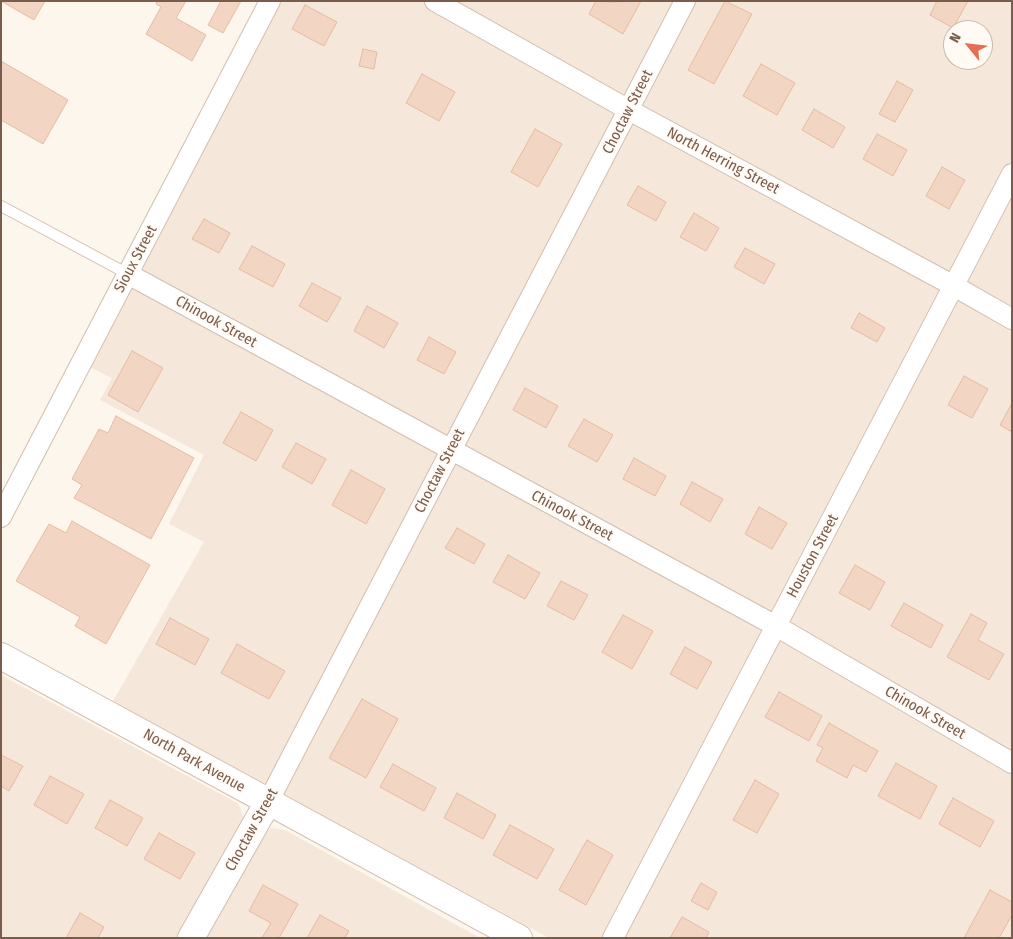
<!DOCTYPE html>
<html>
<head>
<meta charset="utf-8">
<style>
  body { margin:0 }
  #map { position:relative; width:1013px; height:939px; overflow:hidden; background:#fdf6ec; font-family:"Fira Sans Condensed",sans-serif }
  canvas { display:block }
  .frame { position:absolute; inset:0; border:2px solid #7a5c4d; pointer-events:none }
  .north { position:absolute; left:943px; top:20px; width:50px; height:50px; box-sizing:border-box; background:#fffaf3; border:1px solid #cabbb1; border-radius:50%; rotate:299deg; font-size:14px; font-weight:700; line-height:20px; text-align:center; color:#7a5c4d }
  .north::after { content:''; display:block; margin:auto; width:18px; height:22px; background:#e76f51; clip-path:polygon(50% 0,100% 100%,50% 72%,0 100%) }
</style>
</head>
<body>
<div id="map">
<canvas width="1013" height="939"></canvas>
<div class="frame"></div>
<div class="north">N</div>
</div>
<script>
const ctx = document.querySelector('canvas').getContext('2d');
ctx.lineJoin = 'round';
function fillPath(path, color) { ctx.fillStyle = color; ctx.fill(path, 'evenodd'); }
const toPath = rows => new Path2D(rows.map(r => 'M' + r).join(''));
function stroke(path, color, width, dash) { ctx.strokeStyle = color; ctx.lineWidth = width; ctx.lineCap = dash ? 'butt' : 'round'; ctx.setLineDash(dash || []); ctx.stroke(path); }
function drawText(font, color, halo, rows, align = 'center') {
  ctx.font = font + ' "Fira Sans Condensed",sans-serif'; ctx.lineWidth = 4; ctx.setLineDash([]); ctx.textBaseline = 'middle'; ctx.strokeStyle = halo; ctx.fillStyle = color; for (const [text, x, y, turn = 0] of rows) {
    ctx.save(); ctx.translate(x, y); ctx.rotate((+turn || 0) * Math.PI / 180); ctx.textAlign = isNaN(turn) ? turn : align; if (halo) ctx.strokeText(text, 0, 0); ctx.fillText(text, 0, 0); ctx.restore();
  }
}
const residential = toPath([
  [282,1,1012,1,1012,938,549,938,112,703,204,542,169,524,204,455,100,400,112,378,91,368],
  [953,30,983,30,983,60,953,60],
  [1,675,237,803,240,807,243,817,242,822,176,938,1,938],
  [272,828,285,830,480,938,204,938,266,832]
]);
const building = toPath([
  [1,1,45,1,34,20,1,1],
  [157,1,186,1,176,18,206,35,192,61,146,34,161,7,156,4,157,1],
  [221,1,241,1,223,33,208,25,221,1],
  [596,1,611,2,641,1,623,34,589,14,596,1],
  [725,1,752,14,714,84,688,70,725,1],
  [937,1,968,1,953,28,930,15,937,1],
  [305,5,337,22,324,46,292,29,305,5],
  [363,49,377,52,374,69,359,66,363,49],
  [1,61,68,100,43,144,1,120,1,61],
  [761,64,795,83,777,115,743,96,761,64],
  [422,74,455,92,439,121,406,103,422,74],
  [897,81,913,90,895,122,879,114,897,81],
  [814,109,845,127,833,148,802,130,814,109],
  [535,129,562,144,538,187,511,172,535,129],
  [877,134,907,150,893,176,863,159,877,134],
  [942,167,965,180,949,209,926,196,942,167],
  [638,186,666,202,656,221,627,205,638,186],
  [694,213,719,228,706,251,680,237,694,213],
  [204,219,230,233,219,253,192,239,204,219],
  [252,246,285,264,273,287,239,269,252,246],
  [745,248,775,264,764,284,734,267,745,248],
  [312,283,341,298,327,322,299,306,312,283],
  [367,306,398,323,384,348,354,331,367,306],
  [859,313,885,328,877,342,851,328,859,313],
  [429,337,456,352,444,374,417,360,429,337],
  [132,351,163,368,138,412,108,395,132,351],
  [964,376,988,389,972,418,948,405,964,376],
  [525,388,558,406,546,428,513,410,525,388],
  [1012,403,1012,432,1000,425,1012,403],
  [241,412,273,430,256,461,223,443,241,412],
  [116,416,194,458,151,539,74,498,82,485,72,479,99,429,108,433,116,416],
  [584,419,613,435,597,462,568,446,584,419],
  [296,443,326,459,312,484,282,467,296,443],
  [634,458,666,476,655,496,623,479,634,458],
  [351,470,385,489,366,524,332,505,351,470],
  [692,482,723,499,710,522,680,504,692,482],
  [759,507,787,523,772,549,745,534,759,507],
  [72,521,150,565,106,644,75,626,80,617,16,581,49,524,66,533,72,521],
  [457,528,485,544,474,564,445,548,457,528],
  [508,555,540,573,525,599,493,582,508,555],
  [855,565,885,582,870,610,839,593,855,565],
  [561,581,588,595,574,620,547,606,561,581],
  [904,603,943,625,931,648,891,626,904,603],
  [971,614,987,623,978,640,1004,654,989,680,947,657,971,614],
  [623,615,653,631,632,669,602,652,623,615],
  [170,618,209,639,195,665,156,644,170,618],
  [237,644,285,671,269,699,221,673,237,644],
  [685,647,712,662,697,689,670,674,685,647],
  [779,692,822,716,809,741,765,717,779,692],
  [362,699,398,719,366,778,329,758,362,699],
  [829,723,878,751,866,772,853,765,847,778,816,761,823,748,817,745,829,723],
  [1,755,23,766,9,791,1,786,1,755],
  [896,763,937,786,920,819,878,796,896,763],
  [393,764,436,788,424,811,380,787,393,764],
  [50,776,84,794,67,824,34,805,50,776],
  [755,780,779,794,757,833,733,820,755,780],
  [457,793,496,815,483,839,444,818,457,793],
  [953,798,994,821,980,847,939,824,953,798],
  [110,800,143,818,127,846,95,828,110,800],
  [510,825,554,849,537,879,493,855,510,825],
  [159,833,195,853,180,879,144,859,159,833],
  [587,840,613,855,586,905,559,890,587,840],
  [701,883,717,892,708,910,691,901,701,883],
  [263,885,298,904,279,938,262,938,271,923,249,911,263,885],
  [990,890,1012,902,1012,915,999,938,964,938,990,890],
  [80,913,104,927,98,938,66,938,80,913],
  [320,915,349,931,345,938,307,938,320,915],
  [682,917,709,932,706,938,670,938,682,917]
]);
const service = toPath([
  [1,206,128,274]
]);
const minor = toPath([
  [435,1,629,110,954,286,1012,319],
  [128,274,776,626,1012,763],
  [1,517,270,1],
  [268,802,685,1],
  [613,938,1012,174]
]);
const tertiary = toPath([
  [1,656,519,938],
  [191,938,268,802]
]);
const streetNames = [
  ["Choctaw Street",628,112,-63],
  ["North Herring Street",723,161,28],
  ["Sioux Street",136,259,-62],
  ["Chinook Street",216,322,29],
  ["Choctaw Street",440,471,-63],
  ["Chinook Street",572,516,28],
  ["Houston Street",813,556,-62],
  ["Chinook Street",925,713,30],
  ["North Park Avenue",194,761,29],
  ["Choctaw Street",252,830,-61]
];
fillPath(residential, '#f5e8da');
fillPath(building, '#f3d5c3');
stroke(building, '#e6bba3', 1);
stroke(service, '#d1beb0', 12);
stroke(minor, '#d1beb0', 22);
stroke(tertiary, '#d1beb0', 28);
stroke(service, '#fff', 10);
stroke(minor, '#fff', 20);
stroke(tertiary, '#fff', 26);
drawText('15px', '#7a5c4d', '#fffaf3', streetNames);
</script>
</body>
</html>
